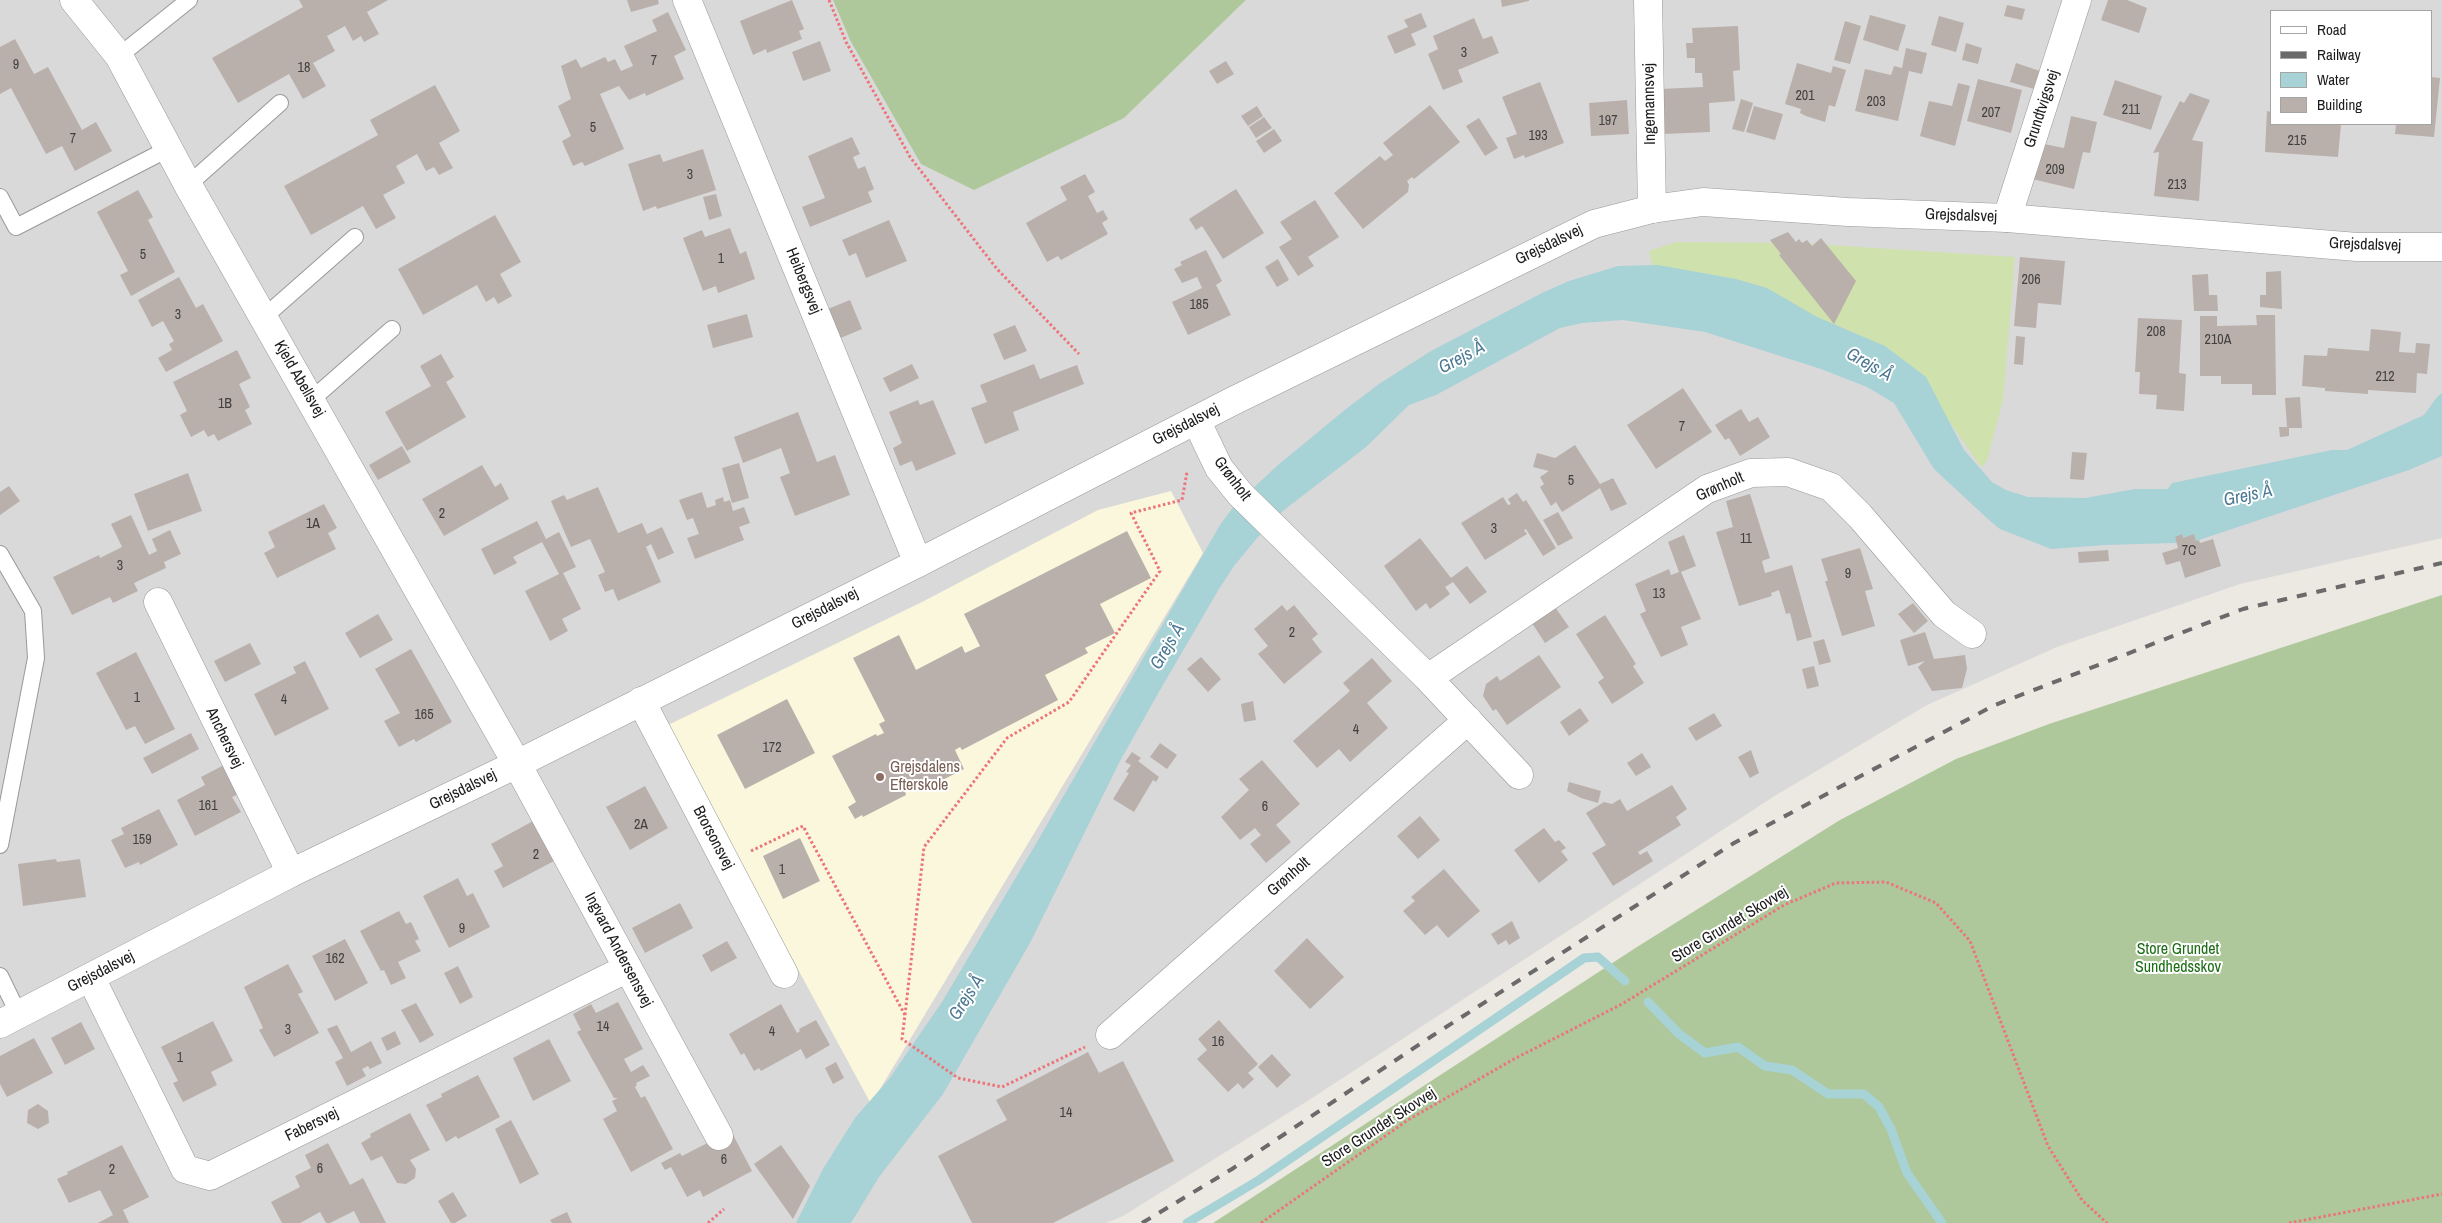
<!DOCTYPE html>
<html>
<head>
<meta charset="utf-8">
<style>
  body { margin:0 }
  #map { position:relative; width:2442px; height:1223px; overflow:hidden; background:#ece8e2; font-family:"Archivo Narrow",sans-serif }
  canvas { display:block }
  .legend { position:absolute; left:2270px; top:10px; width:162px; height:115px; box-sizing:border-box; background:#fff; border:1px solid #a4a4a4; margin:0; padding:6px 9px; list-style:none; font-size:15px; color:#1c1c1c }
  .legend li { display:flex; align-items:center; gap:10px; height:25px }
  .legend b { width:25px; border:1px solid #a4a4a4 }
</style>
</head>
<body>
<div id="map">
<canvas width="2442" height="1223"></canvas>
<ul class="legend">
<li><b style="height:6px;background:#fff"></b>Road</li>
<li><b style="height:6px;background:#6a6a6a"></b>Railway</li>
<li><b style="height:14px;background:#a7d2d6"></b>Water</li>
<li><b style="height:14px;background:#b9b0ac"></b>Building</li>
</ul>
</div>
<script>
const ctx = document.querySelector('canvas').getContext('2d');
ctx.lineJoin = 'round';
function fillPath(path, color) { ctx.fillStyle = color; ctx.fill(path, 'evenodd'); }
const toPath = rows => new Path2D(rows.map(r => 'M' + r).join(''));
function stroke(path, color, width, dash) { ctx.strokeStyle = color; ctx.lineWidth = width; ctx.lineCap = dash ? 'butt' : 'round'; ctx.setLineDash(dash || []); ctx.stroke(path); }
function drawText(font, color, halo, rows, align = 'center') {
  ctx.font = font + ' "Archivo Narrow",sans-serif'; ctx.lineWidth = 4; ctx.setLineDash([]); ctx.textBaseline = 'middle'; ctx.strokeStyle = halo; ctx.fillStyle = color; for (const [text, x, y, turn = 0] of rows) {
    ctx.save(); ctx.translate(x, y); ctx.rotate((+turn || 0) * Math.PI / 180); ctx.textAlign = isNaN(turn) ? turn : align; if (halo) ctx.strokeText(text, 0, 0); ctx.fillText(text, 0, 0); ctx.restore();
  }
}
const residential = toPath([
  [0,0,833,0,850,40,1124,118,1246,0,2442,0,2442,538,2240,584,2057,647,1927,705,1773,797,1309,1100,1123,1216,1106,1223,0,1223],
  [2271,11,2431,11,2431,124,2271,124]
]);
const education = toPath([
  [1171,491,1203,553,871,1104,666,726,922,602,1098,510]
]);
const grass = toPath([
  [1676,242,1798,243,2015,257,2003,400,1987,461,1981,467,1915,372,1654,272,1649,251]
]);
const forest = toPath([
  [833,0,1246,0,1124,118,974,190,921,164,850,40],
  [2442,595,2442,1223,1213,1223,1637,947,1840,820,1956,759,2049,724]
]);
const water = toPath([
  [1658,265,1736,279,1767,288,1817,317,1885,346,1926,377,1964,450,1992,482,2006,490,2028,497,2085,498,2135,489,2168,489,2172,483,2332,450,2347,450,2424,415,2437,397,2442,393,2442,456,2409,470,2196,541,2194,535,2183,538,2181,535,2175,537,2177,543,2174,543,2105,545,2051,549,2000,529,1989,520,1934,469,1894,403,1867,387,1821,369,1705,332,1623,320,1582,323,1560,328,1436,395,1409,405,1366,447,1284,510,1257,538,1234,566,1219,589,1160,690,1120,761,1030,943,943,1094,879,1177,851,1223,796,1223,823,1169,855,1118,889,1079,942,1002,1037,842,1220,525,1234,506,1278,465,1346,409,1379,384,1431,351,1544,292,1569,281,1618,266]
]);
const stream = toPath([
  [1648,1002,1679,1034,1705,1053,1738,1047,1765,1066,1792,1070,1828,1094,1864,1094,1879,1107,1891,1129,1907,1173,1942,1223],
  [1187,1223,1259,1180,1584,958,1598,957,1625,981]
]);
const building = toPath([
  [299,0,388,0,367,12,379,34,364,42,361,36,353,41,345,26,327,36,335,51,313,63,326,86,303,99,289,74,238,103,212,58,303,7],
  [627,0,658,0,659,4,631,12],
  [792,0,804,29,799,31,802,39,767,53,766,49,753,55,740,21],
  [1501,0,1529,0,1529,1,1502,7],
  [2108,0,2127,0,2147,8,2139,33,2101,20],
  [2007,5,2025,9,2022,20,2004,16],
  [668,12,686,50,674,56,684,79,646,96,645,93,629,100,619,86,600,94,624,149,585,166,582,162,573,166,562,141,571,136,558,106,571,99,561,66,576,59,581,68,605,57,608,62,615,59,621,71,633,66,624,46,657,31,652,20],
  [1421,13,1427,27,1411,34,1416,45,1395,54,1387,36,1408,27,1404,20],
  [1870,15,1906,25,1898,51,1863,40],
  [1939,16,1964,23,1956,52,1931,45],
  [1474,18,1483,39,1492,36,1499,53,1458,70,1463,82,1443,90,1428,54,1438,49,1433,36],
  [1845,21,1861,26,1850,64,1834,60],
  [1738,26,1740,70,1733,71,1735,101,1709,103,1710,132,1663,134,1660,89,1703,87,1702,73,1695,73,1695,58,1687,58,1686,43,1693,43,1692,28],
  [15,39,34,74,48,67,82,130,96,122,112,151,75,171,62,146,46,154,11,88,0,94,0,47],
  [820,41,831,71,803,81,792,52],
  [1966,43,1982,48,1978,64,1962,60],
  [1906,48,1927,53,1922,74,1909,71,1898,121,1855,111,1865,69,1891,75,1894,66,1902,68],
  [1226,61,1234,74,1217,84,1209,71],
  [1797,63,1831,73,1833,66,1846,70,1835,107,1829,105,1825,122,1806,116,1800,113,1801,109,1785,104],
  [2016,63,2040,71,2034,89,2010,82],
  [2431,77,2440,78,2434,137,2395,134,2396,124,2431,124],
  [1978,79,2022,90,2011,133,1967,121],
  [2115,80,2162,96,2151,130,2103,115],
  [1540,82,1564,143,1525,158,1524,155,1514,159,1506,138,1517,134,1502,97],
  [1958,83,1970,86,1955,146,1920,136,1929,101,1952,106],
  [435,85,460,131,439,143,453,168,439,175,434,167,426,171,417,154,396,166,405,183,383,195,396,218,376,229,363,206,311,235,284,186,378,135,370,120],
  [2190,93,2210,100,2192,140,2203,142,2199,201,2154,196,2159,152,2153,153,2180,101,2184,103],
  [1741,99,1753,103,1744,132,1732,129],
  [1627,100,1629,134,1591,136,1589,103],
  [1430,105,1460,142,1414,179,1412,177,1407,181,1409,185,1408,192,1363,229,1334,193,1380,156,1385,161,1393,155,1383,143],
  [1257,106,1263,116,1248,126,1241,116],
  [1754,106,1783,114,1775,140,1746,132],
  [2267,111,2271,112,2271,124,2341,124,2338,157,2265,152],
  [2071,116,2097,122,2090,153,2083,152,2074,189,2024,177,2039,143,2064,148],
  [1264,117,1272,128,1256,138,1249,127],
  [1479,118,1498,148,1485,156,1466,126],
  [1274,129,1282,141,1264,153,1256,141],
  [852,137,860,154,853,157,858,169,865,166,874,189,868,192,872,202,810,227,802,207,825,198,808,156],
  [703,149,716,190,657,209,656,206,643,211,628,164,660,154,663,162],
  [1085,174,1095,192,1088,196,1097,213,1103,210,1108,219,1102,223,1108,234,1061,260,1058,256,1047,262,1026,223,1067,200,1060,187],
  [1236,189,1264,233,1223,259,1202,226,1196,230,1189,219],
  [138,190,153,217,148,220,175,272,131,296,120,275,128,271,97,212],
  [716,194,722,216,709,220,703,197],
  [1315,200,1339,237,1308,257,1314,266,1298,276,1279,247,1292,239,1280,222],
  [495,215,521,262,500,274,512,296,498,304,494,297,486,302,477,285,423,315,398,269],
  [889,220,907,261,866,278,856,253,849,256,842,240],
  [730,228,740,254,746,251,755,279,718,293,716,286,703,291,683,238,702,230,705,237],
  [1788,232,1796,242,1799,239,1802,243,1807,240,1812,246,1821,238,1856,281,1834,324,1779,255,1781,254,1770,240],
  [1206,250,1222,281,1216,285,1231,315,1188,335,1172,302,1202,288,1197,277,1182,283,1174,269,1182,265,1180,262],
  [2020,257,2065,261,2061,305,2038,303,2036,328,2014,326],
  [1278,259,1289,280,1277,287,1265,267],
  [2281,271,2282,309,2260,307,2260,295,2266,295,2266,272],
  [2208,274,2209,295,2217,295,2218,311,2194,311,2192,275],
  [179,277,196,308,203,304,223,341,166,372,158,358,172,350,169,344,174,341,163,321,152,327,138,300],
  [850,300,862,329,836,340,823,311],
  [747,314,753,337,713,348,707,325],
  [2256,315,2275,315,2276,395,2252,395,2252,384,2221,384,2221,376,2200,376,2200,316,2217,316,2217,326,2257,325],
  [2138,318,2182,320,2179,373,2186,374,2184,411,2156,409,2157,395,2139,394,2140,372,2135,372],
  [1015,325,1027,351,1004,360,993,334],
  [2371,329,2401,332,2399,352,2415,353,2416,343,2430,344,2427,374,2417,373,2416,393,2368,390,2368,394,2325,391,2325,388,2302,386,2304,355,2327,356,2328,348,2369,351],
  [2016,336,2025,337,2023,365,2014,364],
  [237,350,251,378,239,384,250,407,245,410,252,424,218,441,214,434,208,437,204,430,191,437,180,415,187,411,173,382],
  [441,354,454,377,446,382,466,417,407,451,385,412,431,386,420,366],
  [912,364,919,378,890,392,883,378],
  [1034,364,1040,379,1077,365,1084,384,1013,412,1019,430,985,444,971,408,987,402,980,385],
  [1683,388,1712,432,1656,469,1627,425],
  [2300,397,2302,428,2289,428,2289,436,2280,437,2279,427,2287,427,2285,398],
  [918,400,920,405,933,400,956,454,916,471,912,461,900,466,893,448,902,443,889,412],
  [1741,409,1749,422,1758,417,1770,437,1740,456,1729,438,1725,440,1715,425],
  [798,412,817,462,835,455,850,495,795,516,780,477,790,473,781,448,743,463,734,437],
  [1575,445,1600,484,1613,478,1627,504,1611,511,1600,488,1562,512,1556,502,1551,506,1540,487,1544,484,1540,477,1549,471,1533,467,1537,453,1555,458],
  [402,446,411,462,378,480,369,465],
  [2072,452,2087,453,2084,480,2070,479],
  [739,463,749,498,732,503,722,468],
  [482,465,495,487,501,483,509,499,444,536,422,499],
  [188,473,202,511,148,531,134,494],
  [9,486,20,501,0,515,0,492],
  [598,487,618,533,642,523,647,534,662,527,674,553,658,560,651,544,646,547,661,582,618,601,613,589,605,592,598,575,605,572,590,539,571,547,551,501,564,495,567,500],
  [702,492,707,508,716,505,715,500,723,497,724,502,730,500,733,511,744,507,750,523,739,527,744,540,695,559,687,538,699,534,693,518,687,520,679,500],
  [1517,493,1523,502,1526,500,1556,548,1543,556,1526,529,1524,530,1527,534,1485,560,1461,523,1503,497,1508,505,1511,504,1508,499],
  [1750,494,1770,558,1762,561,1765,573,1792,565,1812,637,1797,641,1790,613,1786,614,1779,590,1771,593,1772,596,1739,606,1716,532,1733,527,1726,501],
  [324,504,337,528,328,533,336,549,277,578,264,553,275,547,268,532],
  [1558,512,1573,538,1558,546,1543,520],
  [131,515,149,555,157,551,152,539,170,530,181,554,164,562,166,568,134,583,138,591,113,603,110,597,72,615,53,577,99,555,100,558,122,547,111,524],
  [537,521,546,539,559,532,576,567,563,573,581,609,562,619,568,631,550,641,525,591,559,574,542,542,513,557,517,563,494,575,481,549],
  [1127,531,1151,578,1100,604,1115,633,1085,648,1088,653,1045,675,1058,700,962,750,960,747,955,750,964,769,923,790,919,781,904,788,906,795,863,817,862,815,855,819,848,807,856,802,832,756,876,734,877,736,884,733,879,724,885,721,853,658,899,635,916,670,962,646,965,653,980,646,964,614],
  [2182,534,2183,538,2194,534,2196,541,2199,540,2200,543,2213,539,2221,566,2185,578,2180,561,2166,565,2162,553,2178,548,2175,537],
  [1684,535,1696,566,1681,572,1701,619,1681,627,1688,645,1661,657,1640,614,1646,611,1635,584,1669,569,1671,575,1679,572,1668,542],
  [1420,538,1451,578,1467,566,1487,592,1470,604,1453,582,1445,587,1450,594,1430,609,1426,603,1416,611,1384,566],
  [1860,548,1873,589,1865,591,1875,626,1842,636,1825,581,1828,581,1821,559],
  [2108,550,2109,561,2079,563,2078,552],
  [1913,603,1928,621,1914,633,1898,614],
  [1282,605,1287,611,1294,605,1318,634,1312,639,1322,652,1284,684,1258,654,1268,646,1254,629],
  [1555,607,1569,627,1545,643,1532,623],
  [378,614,393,640,360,658,345,633],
  [1605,615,1636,664,1633,666,1644,683,1612,704,1598,682,1604,678,1576,634],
  [1925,632,1934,659,1965,655,1967,669,1962,688,1932,691,1918,667,1925,661,1908,666,1900,640],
  [1824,639,1831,662,1819,665,1813,642],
  [250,643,261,664,225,682,214,661],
  [411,649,452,722,416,742,414,739,399,747,384,721,400,713,375,669],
  [136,652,175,729,145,744,135,726,126,730,96,673],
  [1539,655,1561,687,1507,725,1496,709,1493,711,1483,696,1486,684,1497,676,1500,681],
  [1201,657,1221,679,1208,692,1187,669],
  [1372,658,1392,681,1367,703,1388,728,1350,762,1339,749,1317,768,1293,741,1350,691,1343,683],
  [305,661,329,709,275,736,254,694,296,673,293,667],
  [1814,666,1819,686,1807,689,1802,669],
  [787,699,815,753,745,789,717,735],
  [1253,701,1256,720,1244,722,1241,704],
  [1580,708,1589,721,1569,736,1560,722],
  [1714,713,1722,726,1696,741,1688,728],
  [191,733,199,749,152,774,143,758],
  [1160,743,1177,755,1167,769,1150,757],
  [1751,750,1759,773,1750,778,1738,757],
  [1132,752,1141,758,1138,761,1159,777,1156,782,1153,780,1134,812,1113,799,1129,773,1126,772,1131,765,1125,762],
  [1642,753,1651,767,1636,776,1627,763],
  [1262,760,1300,804,1276,825,1291,842,1266,863,1250,844,1261,835,1255,828,1240,840,1221,817,1249,790,1239,779],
  [224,765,239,794,232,797,241,812,195,836,177,800,205,785,201,777],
  [1569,782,1601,791,1598,803,1581,798,1567,791],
  [1672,785,1687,809,1676,817,1681,825,1638,852,1640,855,1647,851,1653,861,1613,886,1592,853,1606,845,1586,813,1604,802,1612,804,1620,799,1627,811],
  [645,786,668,828,630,850,606,807],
  [159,809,178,845,140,865,139,862,125,868,111,840,124,834,121,828],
  [1420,816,1440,840,1418,859,1397,836],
  [533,821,554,861,503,888,494,871,503,866,491,844],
  [1544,828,1555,842,1559,840,1566,848,1561,851,1568,860,1539,883,1514,850],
  [800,838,820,881,783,899,763,856],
  [56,859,57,862,80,859,86,897,23,906,18,864],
  [1444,869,1480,911,1448,938,1437,925,1425,935,1403,911,1415,901,1411,897],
  [458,878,467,896,473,893,490,927,449,948,423,896],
  [680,903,693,928,645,953,632,928],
  [399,911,406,924,411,922,419,939,415,941,421,951,398,962,406,978,391,985,384,970,381,971,360,931],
  [1512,921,1520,938,1509,945,1506,940,1498,945,1491,934],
  [1307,938,1344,977,1310,1009,1274,971],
  [345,939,368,983,335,1001,312,956],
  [727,941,737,958,711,972,702,955],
  [288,964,303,992,298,994,319,1033,274,1057,259,1030,263,1028,244,987],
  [458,966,473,997,460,1004,444,973],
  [618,1002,643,1049,624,1059,631,1072,643,1065,650,1076,636,1083,637,1085,635,1087,641,1098,645,1096,673,1149,631,1172,603,1119,617,1111,612,1101,618,1098,614,1098,577,1032,581,1030,573,1014,591,1004,596,1013],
  [416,1003,434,1035,420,1043,401,1010],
  [781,1004,797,1033,800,1031,799,1029,816,1020,830,1045,806,1059,801,1049,761,1071,759,1068,754,1071,744,1053,741,1055,729,1034],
  [1219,1020,1258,1064,1248,1073,1254,1079,1243,1089,1238,1083,1228,1092,1197,1059,1207,1050,1198,1039],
  [213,1021,233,1061,211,1072,217,1085,183,1102,173,1083,178,1081,161,1047],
  [81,1022,95,1049,65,1065,51,1038],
  [337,1025,351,1052,371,1041,382,1063,370,1069,368,1066,362,1069,366,1076,347,1086,335,1062,343,1058,327,1029],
  [395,1031,401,1044,387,1051,381,1038],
  [34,1038,53,1073,7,1097,0,1084,0,1056],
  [549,1039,571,1081,533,1101,513,1058],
  [1088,1052,1099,1073,1123,1061,1174,1161,1053,1223,972,1223,938,1156,1007,1120,996,1100],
  [1272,1054,1291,1075,1277,1088,1258,1067],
  [836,1062,844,1078,833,1084,825,1068],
  [478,1075,500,1117,458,1139,456,1136,446,1142,426,1105,442,1097,441,1094],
  [38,1104,48,1111,49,1123,38,1129,27,1123,28,1110],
  [410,1113,430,1150,410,1160,416,1169,415,1178,406,1184,397,1183,382,1156,371,1161,361,1143,371,1137,370,1134],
  [511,1120,539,1174,520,1184,495,1129],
  [731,1131,752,1171,703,1197,700,1190,687,1197,671,1167,665,1170,661,1163,680,1153,682,1156],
  [328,1143,350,1185,363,1178,386,1223,360,1223,354,1211,330,1223,326,1223,320,1212,300,1223,282,1223,271,1202,300,1187,295,1176,311,1168,305,1155],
  [122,1145,149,1197,123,1210,129,1223,98,1223,113,1215,100,1190,69,1203,57,1179,68,1174,67,1172],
  [781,1145,810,1186,793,1219,754,1164],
  [453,1192,467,1216,455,1223,451,1223,438,1201],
  [567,1212,572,1223,552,1223,550,1220]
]);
const path = toPath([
  [829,0,846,42,910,157,997,269,1079,354],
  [751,851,803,826,905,1015,902,1039,958,1078,1002,1087,1085,1047],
  [905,1015,924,847,1007,738,1069,702,1160,571,1131,513,1182,500,1187,472],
  [708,1223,724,1209],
  [1261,1223,1408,1120,1514,1059,1622,1004,1784,905,1836,883,1886,882,1936,903,1970,941,2048,1146,2082,1200,2107,1223],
  [2289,1223,2442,1194]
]);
const service = toPath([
  [119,56,189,0],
  [188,185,280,103],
  [0,197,16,227,168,149],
  [263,318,355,237],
  [310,401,392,329],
  [0,554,33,611,36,658,0,845],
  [0,976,19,1015]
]);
const minor = toPath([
  [74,0,119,56,188,185,517,764,719,1136],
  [687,0,918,563],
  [1648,0,1652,209],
  [2007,218,2077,0],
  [1196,420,1219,468,1240,494,1428,678,1519,775],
  [158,602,291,873],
  [1428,678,1707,489,1751,473,1788,472,1831,487,1860,516,1944,614,1972,634],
  [641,701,784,974],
  [91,978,185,1169,210,1176,628,968],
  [1110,1035,1468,720]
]);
const tertiary = toPath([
  [0,1024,291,873,517,764,918,563,1231,402,1594,224,1652,209,1703,202,1848,212,2007,218,2357,247,2442,247]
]);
const rail = toPath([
  [1142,1223,1232,1169,1432,1036,1734,843,1995,705,2243,609,2442,563]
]);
const markers = [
  [880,777,5,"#8d6e63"]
];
const numberNames = [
  ["3",1464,53],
  ["7",654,61],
  ["9",16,65],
  ["18",304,68],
  ["201",1805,96],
  ["203",1876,102],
  ["211",2131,110],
  ["207",1991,113],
  ["197",1608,121],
  ["5",593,128],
  ["193",1538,136],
  ["7",73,139],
  ["215",2297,141],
  ["209",2055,170],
  ["3",690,175],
  ["213",2177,185],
  ["5",143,255],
  ["1",721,259],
  ["206",2031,280],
  ["185",1199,305],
  ["3",178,315],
  ["208",2156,332],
  ["210A",2218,340],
  ["212",2385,377],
  ["1B",225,404],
  ["7",1682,427],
  ["5",1571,481],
  ["2",442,514],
  ["1A",313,524],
  ["3",1494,529],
  ["11",1746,539],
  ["7C",2189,551],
  ["3",120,566],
  ["9",1848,574],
  ["13",1659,594],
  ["2",1292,633],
  ["1",137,698],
  ["4",284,700],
  ["165",424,715],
  ["4",1356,730],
  ["172",772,748],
  ["161",208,806],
  ["6",1265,807],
  ["2A",641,825],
  ["159",142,840],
  ["2",536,855],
  ["1",782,870],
  ["9",462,929],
  ["162",335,959],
  ["14",603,1027],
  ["3",288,1030],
  ["4",772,1032],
  ["16",1218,1042],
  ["1",180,1058],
  ["14",1066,1113],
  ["6",724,1160],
  ["6",320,1169],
  ["2",112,1170]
];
const streetNames = [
  ["Ingemannsvej",1650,104,-91],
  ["Grundtvigsvej",2042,109,-72],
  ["Grejsdalsvej",1961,216,2],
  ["Grejsdalsvej",1549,245,-26],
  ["Grejsdalsvej",2365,245,2],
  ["Heibergsvej",803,281,68],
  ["Kjeld Abellsvej",299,379,60],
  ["Grejsdalsvej",1186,425,-27],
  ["Grønholt",1232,479,53],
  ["Grønholt",1720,487,-24],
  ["Grejsdalsvej",825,609,-27],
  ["Anchersvej",224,738,64],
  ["Grejsdalsvej",463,790,-26],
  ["Brorsonsvej",713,838,62],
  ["Grønholt",1289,877,-41],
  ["Store Grundet Skovvej",1730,925,-31],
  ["Ingvard Andersensvej",618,950,62],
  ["Grejsdalsvej",101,972,-27],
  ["Fabersvej",312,1125,-26],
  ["Store Grundet Skovvej",1379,1128,-33]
];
const educationNames = [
  ["Grejsdalens",890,768],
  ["Efterskole",890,786]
];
const parkNames = [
  ["Store Grundet",2178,950],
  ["Sundhedsskov",2178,968]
];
const waterNames = [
  ["Grejs Å",1462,358,-28],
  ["Grejs Å",1869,365,29],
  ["Grejs Å",2248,496,-12],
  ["Grejs Å",1168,647,-59],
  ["Grejs Å",967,998,-57]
];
fillPath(residential, '#dad9d9');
fillPath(education, '#fbf7dc');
fillPath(grass, '#cfe2ad');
fillPath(forest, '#afc89b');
fillPath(water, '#a7d2d6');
stroke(stream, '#a7d2d6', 9);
fillPath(building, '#b9b0ac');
stroke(service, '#999', 18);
stroke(minor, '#999', 29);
stroke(tertiary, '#999', 29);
stroke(path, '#eb757a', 3, [2.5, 2.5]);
stroke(service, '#fff', 16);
stroke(minor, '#fff', 28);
stroke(tertiary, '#fff', 28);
stroke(rail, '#6a6a6a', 4, [10, 10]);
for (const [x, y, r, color] of markers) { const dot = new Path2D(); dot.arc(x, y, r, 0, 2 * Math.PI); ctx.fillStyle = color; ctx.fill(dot); stroke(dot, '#fff', 2); }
drawText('14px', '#434140', null, numberNames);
drawText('16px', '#1c1c1c', '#fff', streetNames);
drawText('16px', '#785e54', '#fff', educationNames, 'left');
drawText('16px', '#1b6e16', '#fff', parkNames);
drawText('italic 18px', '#4c7993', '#fff', waterNames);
</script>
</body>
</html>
